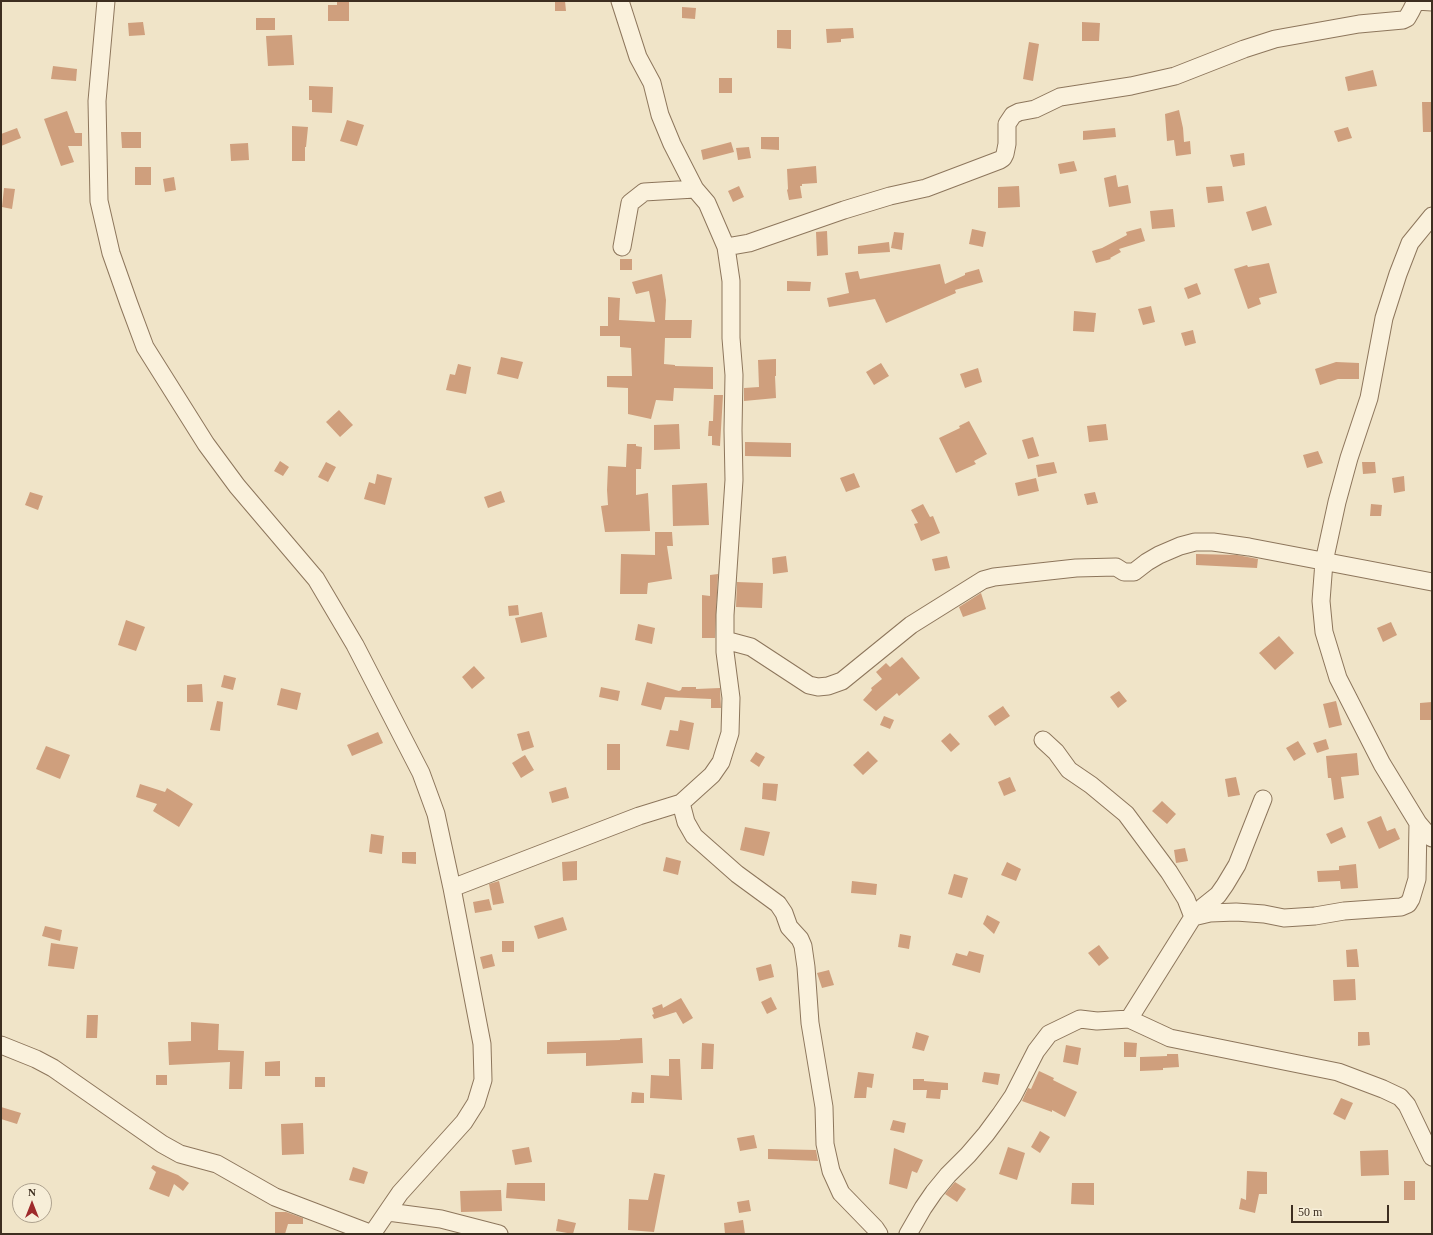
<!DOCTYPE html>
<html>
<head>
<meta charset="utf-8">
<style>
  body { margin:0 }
  #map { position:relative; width:1433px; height:1235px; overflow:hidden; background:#f0e4c8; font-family:"Times New Roman",serif }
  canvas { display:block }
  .frame { position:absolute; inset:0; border:2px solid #3d2e20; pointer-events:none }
  .north { position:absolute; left:12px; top:1183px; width:40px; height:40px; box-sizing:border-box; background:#f7eed8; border:1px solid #ada18e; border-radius:50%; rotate:0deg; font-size:11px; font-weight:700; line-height:16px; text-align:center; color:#3d2e20 }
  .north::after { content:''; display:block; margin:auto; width:14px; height:18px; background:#9e2a2b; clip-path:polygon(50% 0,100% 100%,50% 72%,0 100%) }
  .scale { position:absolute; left:1291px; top:1205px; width:98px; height:18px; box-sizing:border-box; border:2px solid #3d2e20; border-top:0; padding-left:5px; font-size:12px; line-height:14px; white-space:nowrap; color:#3d2e20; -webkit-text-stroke:3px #f7eed8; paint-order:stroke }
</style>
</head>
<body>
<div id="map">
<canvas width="1433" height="1235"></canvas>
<div class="frame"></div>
<div class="north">N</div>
<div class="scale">50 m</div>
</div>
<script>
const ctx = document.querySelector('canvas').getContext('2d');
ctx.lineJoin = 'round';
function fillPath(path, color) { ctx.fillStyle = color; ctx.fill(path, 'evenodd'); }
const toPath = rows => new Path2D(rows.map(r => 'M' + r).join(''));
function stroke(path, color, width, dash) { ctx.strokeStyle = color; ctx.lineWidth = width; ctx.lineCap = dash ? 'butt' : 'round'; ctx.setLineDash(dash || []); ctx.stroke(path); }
const building = toPath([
  [337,1,349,1,349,21,328,21,328,5,337,5],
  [555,1,565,1,566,11,555,11],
  [682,7,696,8,695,19,682,18],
  [256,18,275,18,275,30,256,30],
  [143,22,145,35,129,36,128,23],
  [1082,22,1100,23,1099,41,1082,41],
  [853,28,854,38,841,39,841,42,827,43,826,29],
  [777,30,791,30,791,49,777,48],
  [292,35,294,65,268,66,266,36],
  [1029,42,1039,44,1033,81,1023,79],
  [53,66,77,69,76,81,51,79],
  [1373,70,1377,86,1348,91,1345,77],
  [719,78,732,78,732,93,719,93],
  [309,86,333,87,332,113,312,112,312,100,309,100],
  [1422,102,1432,102,1432,132,1423,132],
  [1179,110,1183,128,1184,142,1190,141,1191,154,1176,156,1174,140,1167,141,1165,114],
  [67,111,75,133,82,133,82,146,68,146,74,162,61,166,44,119],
  [347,120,364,125,357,146,340,141],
  [292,126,308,127,306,147,305,147,305,161,292,161],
  [1348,127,1352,138,1338,142,1334,131],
  [17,128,21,138,1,146,1,134],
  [1115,128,1116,137,1083,140,1083,131],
  [121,132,141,132,141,148,122,148],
  [761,137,779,137,779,150,761,149],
  [731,142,734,152,703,160,701,150],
  [248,143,249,160,231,161,230,144],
  [749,147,751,158,738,160,736,148],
  [1244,153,1245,165,1233,167,1230,155],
  [1074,161,1077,171,1060,174,1058,164],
  [816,166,817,183,802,184,802,186,800,186,802,198,789,200,787,190,788,189,787,169],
  [135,167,151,167,151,185,135,185],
  [1116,175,1118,187,1128,185,1131,203,1109,207,1104,178],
  [174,177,176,190,165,192,163,179],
  [739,186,744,197,733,202,728,191],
  [1019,186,1020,207,998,208,998,187],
  [1222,186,1224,201,1208,203,1206,187],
  [4,188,15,189,12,209,2,207],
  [1266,206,1272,225,1252,231,1246,212],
  [1173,209,1175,227,1152,229,1150,211],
  [1141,228,1145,241,1119,249,1121,252,1110,258,1111,259,1096,263,1092,251,1102,248,1127,235,1126,232],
  [972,229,986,232,983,247,969,244],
  [827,231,828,255,817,256,816,232],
  [894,232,904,233,902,250,891,248],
  [889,242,890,252,858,254,858,246],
  [620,259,632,259,632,270,620,270],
  [1269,263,1277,293,1259,298,1261,304,1248,309,1234,269,1247,265,1248,267],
  [940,264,945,284,965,275,965,273,979,269,983,282,955,290,956,293,886,323,875,299,829,307,827,298,849,293,845,273,858,271,860,279],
  [662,274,666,300,665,320,692,320,691,338,665,338,664,364,675,365,675,366,713,367,713,389,674,388,673,401,656,400,651,419,628,414,628,388,607,387,607,376,632,376,631,348,620,347,620,336,600,336,600,326,608,326,608,297,620,298,619,320,655,322,649,291,636,294,632,282],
  [787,281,811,282,810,291,787,291],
  [1197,283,1201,294,1188,299,1184,288],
  [1151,306,1155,322,1143,325,1138,309],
  [1074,311,1096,313,1094,332,1073,331],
  [1193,330,1196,343,1185,346,1181,333],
  [501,357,523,362,518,379,497,374],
  [776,359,776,376,775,376,776,398,744,401,744,388,759,387,758,360],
  [1336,362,1359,363,1359,379,1338,379,1320,385,1315,369],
  [881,363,889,376,874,385,866,372],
  [458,364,471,367,466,394,446,390,450,374,455,375],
  [978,368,982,382,965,388,960,374],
  [714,395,723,395,720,446,712,445,712,436,708,436,709,421,713,421],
  [339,410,353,425,340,437,326,422],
  [969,421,987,454,974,461,976,464,956,473,939,438,960,428,959,426],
  [679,424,680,449,654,450,654,425],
  [1106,424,1108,440,1089,442,1087,426],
  [1033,437,1039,456,1028,459,1022,440],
  [745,442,791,443,791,457,745,456],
  [627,444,636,444,636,446,642,447,641,469,636,469,636,495,648,493,650,531,605,532,601,506,608,505,607,490,608,466,626,467],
  [1318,451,1323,463,1307,468,1303,455],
  [280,461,289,467,283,476,274,471],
  [326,462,336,467,328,482,318,477],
  [1054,462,1057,473,1038,477,1036,465],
  [1362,462,1375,462,1376,473,1363,474],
  [854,473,860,487,846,492,840,478],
  [377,474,392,478,385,505,364,499,369,482,375,484],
  [1404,476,1405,491,1394,493,1392,478],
  [1036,478,1039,491,1018,496,1015,483],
  [707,483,709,525,673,526,672,485],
  [501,491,505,502,488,508,484,497],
  [30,492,43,496,38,510,25,505],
  [1095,492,1098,503,1087,505,1084,494],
  [923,504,930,517,933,516,940,533,921,541,914,524,918,523,911,510],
  [1371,504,1382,505,1381,516,1370,516],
  [655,532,672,532,673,546,667,546,672,579,648,583,647,594,620,594,621,554,655,555],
  [1196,554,1237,555,1258,559,1257,568,1196,565],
  [786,556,788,572,773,574,772,558],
  [947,556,950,568,935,571,932,559],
  [718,574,715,638,702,638,702,595,710,596,710,575],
  [737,582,763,583,762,608,736,607],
  [981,593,986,609,963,617,959,607],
  [518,605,519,615,509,616,508,606],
  [542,612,547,637,521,643,515,618],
  [126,620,145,627,136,651,118,645],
  [1391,622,1397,635,1383,642,1377,628],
  [638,624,655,628,652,644,635,640],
  [1279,636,1294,653,1275,670,1259,653],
  [902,657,920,678,899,696,897,693,876,711,863,700,872,690,871,688,882,679,876,672,886,663,890,667],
  [474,666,485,678,472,689,462,677],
  [224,675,236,678,233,690,221,687],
  [647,682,679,691,681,690,682,687,696,687,696,689,720,688,721,708,711,708,711,699,665,697,661,710,641,705],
  [202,684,203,702,187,702,187,685],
  [601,687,620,691,618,701,599,697],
  [281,688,301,693,297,710,277,705],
  [1119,691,1127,701,1118,708,1110,697],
  [217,701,223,702,220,731,210,730],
  [1336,701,1342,725,1329,728,1323,704],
  [1432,702,1432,720,1420,720,1420,703],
  [1003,706,1010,716,995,726,988,716],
  [884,716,894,720,890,729,880,725],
  [680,720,694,723,689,750,666,746,670,730,678,731],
  [529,731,534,747,522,751,517,734],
  [378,732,383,743,352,756,347,745],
  [950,733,960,744,951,752,941,741],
  [1326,739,1329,749,1317,753,1313,743],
  [1298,741,1306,754,1294,761,1286,748],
  [607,744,620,744,620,770,607,770],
  [46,746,70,755,60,779,36,769],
  [868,751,878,761,863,775,853,765],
  [756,752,765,757,759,767,750,761],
  [1357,753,1359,775,1341,777,1344,798,1334,800,1331,778,1328,778,1326,756],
  [525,755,534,770,521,778,512,763],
  [1010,777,1016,791,1004,796,998,782],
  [1236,777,1240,795,1228,797,1225,779],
  [763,783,778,784,776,801,762,799],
  [140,784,165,792,167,788,193,804,179,827,153,811,157,804,136,797],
  [566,787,569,798,552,803,549,792],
  [1162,801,1176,814,1167,824,1152,811],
  [1381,816,1387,831,1395,828,1400,839,1379,849,1367,822],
  [745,827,770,832,764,856,740,850],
  [1342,827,1346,837,1331,844,1326,834],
  [371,834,384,836,382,854,369,852],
  [1185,848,1188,861,1176,863,1174,850],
  [402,852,416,852,416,864,402,863],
  [666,857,681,861,678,875,663,871],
  [577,861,577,880,563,881,562,862],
  [1007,862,1021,869,1016,881,1001,875],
  [1356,864,1358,888,1341,889,1340,881,1318,882,1317,871,1339,870,1339,866],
  [954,874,968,878,962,898,948,894],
  [499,881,504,903,493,905,489,884],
  [852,881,877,884,876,895,851,893],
  [489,899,492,910,475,913,473,902],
  [987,915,1000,922,994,934,983,924],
  [563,917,567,930,538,939,534,926],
  [45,926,62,930,60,941,42,936],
  [900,934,911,936,909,949,898,947],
  [502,941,514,941,514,952,502,952],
  [51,943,78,947,74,969,48,966],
  [1099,945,1109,958,1099,966,1088,953],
  [1357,949,1359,967,1347,967,1346,950],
  [969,951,984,955,980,973,952,965,956,953,967,956],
  [492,954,495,966,483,969,480,957],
  [771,964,774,977,759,981,756,968],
  [829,970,834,985,822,988,817,973],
  [1355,979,1356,1000,1334,1001,1333,980],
  [771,997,777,1009,767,1014,761,1002],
  [681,998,693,1018,683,1024,676,1012,654,1019,652,1015,654,1014,652,1008,662,1004,663,1008],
  [87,1015,98,1015,97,1038,86,1038],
  [191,1022,219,1024,218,1050,244,1051,242,1089,229,1089,230,1062,169,1065,168,1042,191,1041],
  [916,1032,929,1036,924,1051,912,1048],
  [1358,1032,1369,1032,1370,1045,1358,1046],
  [642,1038,643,1063,586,1066,586,1053,547,1054,547,1042,620,1040,620,1039],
  [1124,1042,1137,1043,1136,1057,1124,1057],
  [702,1043,714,1044,713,1069,701,1069],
  [1066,1045,1081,1048,1078,1065,1063,1062],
  [1167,1054,1178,1054,1179,1067,1163,1068,1163,1070,1140,1071,1140,1057,1167,1056],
  [669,1059,680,1059,682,1100,650,1098,651,1075,669,1076],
  [280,1061,280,1076,265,1076,265,1062],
  [1039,1071,1054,1078,1053,1080,1077,1092,1065,1117,1052,1110,1052,1112,1022,1101,1028,1088,1031,1089],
  [858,1072,874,1074,872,1088,867,1087,866,1098,854,1098],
  [984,1072,1000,1074,998,1085,982,1082],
  [156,1075,167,1075,167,1085,156,1085],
  [315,1077,325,1077,325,1087,315,1087],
  [913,1079,924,1079,924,1081,948,1083,948,1090,941,1090,940,1099,926,1098,927,1090,913,1090],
  [632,1092,644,1093,644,1103,631,1103],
  [1341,1098,1353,1103,1345,1120,1333,1114],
  [1,1107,21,1113,17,1124,1,1119],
  [893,1120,906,1123,904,1133,890,1130],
  [303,1123,304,1154,282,1155,281,1124],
  [1040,1131,1050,1137,1040,1153,1031,1147],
  [754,1135,757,1148,740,1151,737,1138],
  [529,1147,532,1162,515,1165,512,1150],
  [1008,1147,1025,1153,1017,1180,999,1174],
  [894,1148,923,1160,917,1173,912,1171,907,1189,889,1184],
  [768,1149,816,1150,818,1161,768,1159],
  [1388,1150,1389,1175,1361,1176,1360,1151],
  [153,1165,178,1175,189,1183,183,1191,174,1184,169,1197,149,1189,156,1172,151,1168],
  [353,1167,368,1172,364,1184,349,1180],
  [1247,1171,1267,1172,1267,1194,1259,1194,1255,1213,1239,1209,1241,1198,1246,1200],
  [654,1173,665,1175,654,1232,628,1230,629,1199,648,1200],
  [1404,1181,1415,1181,1415,1200,1404,1200],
  [955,1182,966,1189,957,1202,945,1194],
  [507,1183,545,1183,545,1201,506,1198],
  [1072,1183,1094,1183,1094,1205,1071,1204],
  [501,1190,502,1211,461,1212,460,1191],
  [749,1200,751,1211,739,1213,737,1202],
  [275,1212,286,1212,303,1218,303,1224,288,1224,285,1234,275,1234],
  [558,1219,576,1223,573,1234,556,1231],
  [743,1220,745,1234,725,1234,724,1223]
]);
const minor = toPath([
  [106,1,97,101,99,201,111,253,129,304,145,347,206,444,237,486,316,579,355,645,421,773,436,814,452,888,482,1044,483,1080,476,1103,464,1122,400,1193,372,1234],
  [620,1,638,57,652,83,660,115,672,144,695,189,707,203,726,247,749,243,844,210,890,196,926,188,1000,160,1003,158,1005,154,1007,144,1007,124,1013,115,1019,112,1035,109,1060,97,1131,86,1175,76,1244,49,1275,39,1359,24,1403,20,1407,18,1411,11,1416,1],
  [1416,1,1432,2],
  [1432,216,1410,243,1398,274,1384,318,1369,398,1349,458,1337,502,1324,562,1321,601,1324,632,1338,678,1382,764,1418,823,1429,836,1432,838],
  [622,247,630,203,644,192,695,189],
  [725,640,751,647,809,685,818,687,828,686,842,681,911,625,983,580,994,577,1076,568,1116,567,1124,572,1134,572,1147,562,1159,555,1180,546,1195,542,1213,542,1249,547,1432,582],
  [1043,740,1056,752,1069,770,1091,785,1126,814,1169,872,1186,899,1193,917,1210,913,1236,912,1264,914,1284,918,1315,916,1344,911,1401,907,1408,904,1411,899,1417,879,1418,823],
  [681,803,686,822,694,836,737,874,778,904,784,913,789,927,800,939,803,946,806,967,810,1023,824,1107,825,1144,831,1171,841,1193,875,1228,879,1234],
  [452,888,639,816,681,803,712,775,721,762,730,733,731,698,725,652,725,615,734,480,733,430,734,375,731,338,731,281,726,247],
  [1129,1019,1193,917,1203,907,1218,895,1225,885,1237,865,1263,799],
  [1,1045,36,1059,53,1068,162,1144,180,1154,217,1164,275,1197,372,1234],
  [388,1212,441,1219,499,1234],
  [908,1234,923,1208,934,1192,948,1175,968,1155,986,1134,1000,1115,1013,1096,1036,1051,1049,1034,1080,1019,1097,1021,1129,1019,1170,1038,1338,1072,1383,1089,1400,1097,1407,1105,1432,1157]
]);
fillPath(building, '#cf9f7d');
stroke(minor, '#8d765c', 19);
stroke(minor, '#faf1dc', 17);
</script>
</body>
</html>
